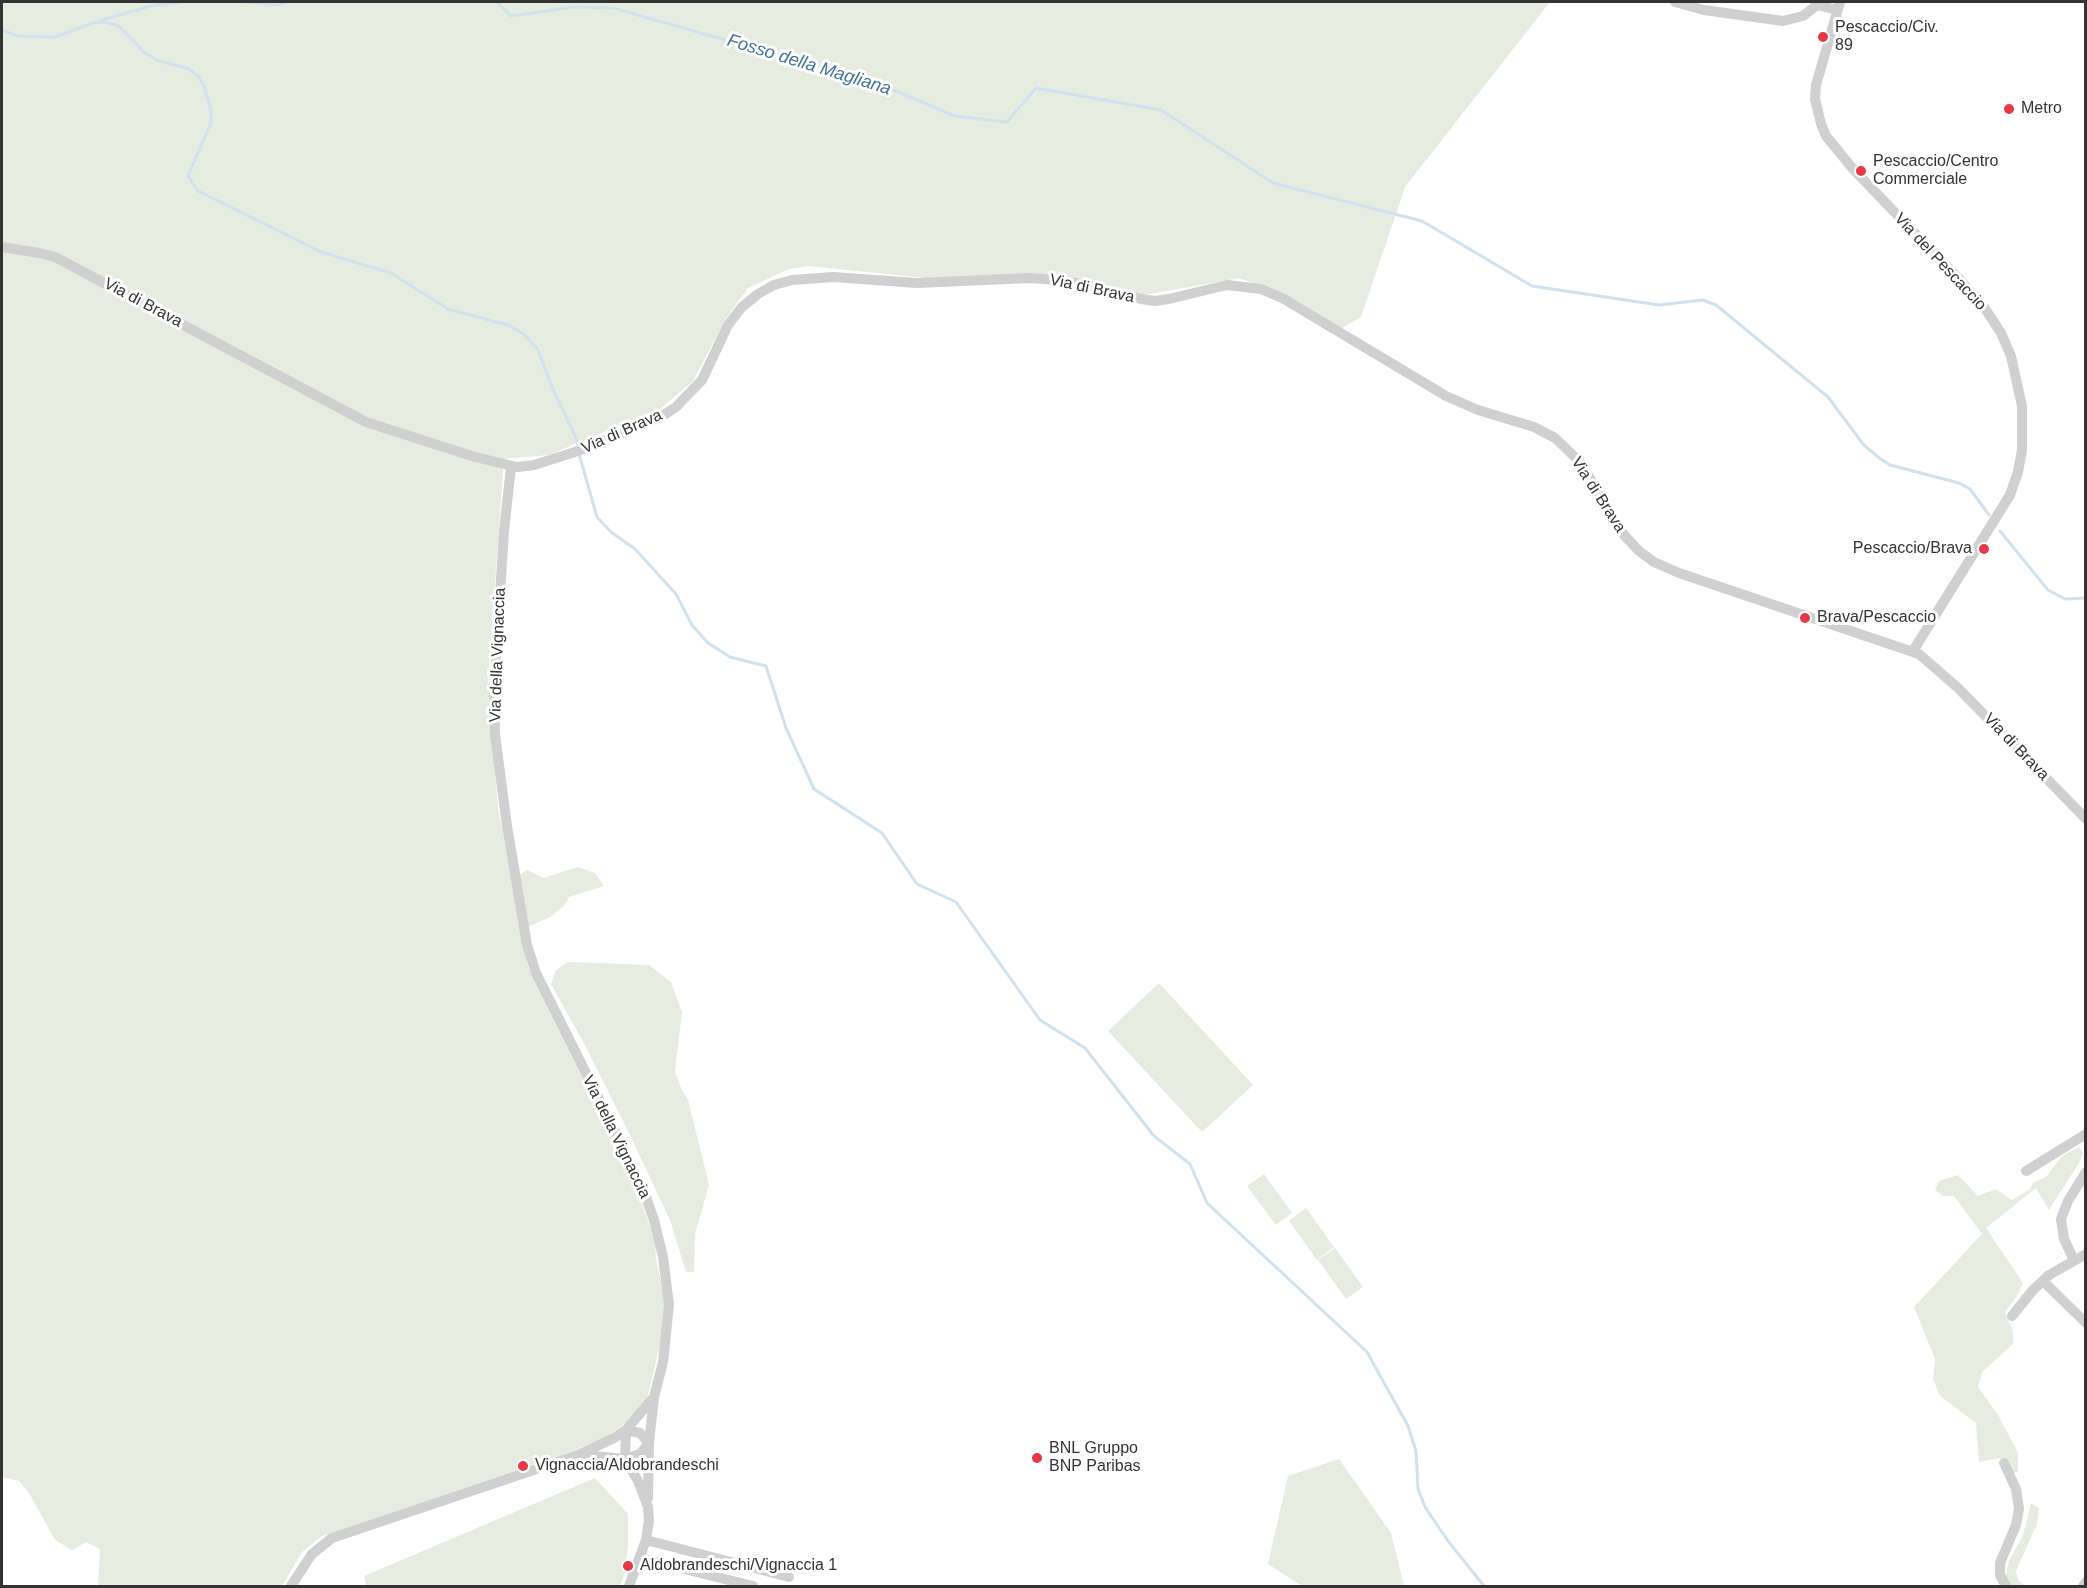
<!DOCTYPE html>
<html>
<head>
<meta charset="utf-8">
<style>
  body { margin:0 }
  #map { position:relative; width:2087px; height:1588px; overflow:hidden; background:#fff; font-family:Arial,sans-serif }
  canvas { display:block }
  .frame { position:absolute; inset:0; border:3px solid #333; pointer-events:none }
</style>
</head>
<body>
<div id="map">
<canvas width="2087" height="1588"></canvas>
<div class="frame"></div>
</div>
<script>
const ctx = document.querySelector('canvas').getContext('2d');
ctx.lineJoin = 'round';
function fillPath(path, color) { ctx.fillStyle = color; ctx.fill(path, 'evenodd'); }
const toPath = rows => new Path2D(rows.map(r => 'M' + r).join(''));
function stroke(path, color, width, dash) { ctx.strokeStyle = color; ctx.lineWidth = width; ctx.lineCap = dash ? 'butt' : 'round'; ctx.setLineDash(dash || []); ctx.stroke(path); }
function drawText(font, color, halo, rows, align = 'center') {
  ctx.font = font + ' Arial,sans-serif'; ctx.lineWidth = 6; ctx.setLineDash([]); ctx.textBaseline = 'middle'; ctx.strokeStyle = halo; ctx.fillStyle = color; for (const [text, x, y, turn = 0] of rows) {
    ctx.save(); ctx.translate(x, y); ctx.rotate((+turn || 0) * Math.PI / 180); ctx.textAlign = isNaN(turn) ? turn : align; if (halo) ctx.strokeText(text, 0, 0); ctx.fillText(text, 0, 0); ctx.restore();
  }
}
const green = toPath([
  [2,2,1550,2,1405,187,1361,317,1342,328,1273,290,1239,278,1145,295,1051,274,925,278,808,266,789,269,748,288,725,320,693,381,661,408,549,455,504,459,488,679,498,808,528,967,635,1183,654,1238,657,1264,668,1311,647,1399,632,1418,606,1437,570,1452,322,1536,302,1552,282,1586,98,1586,100,1549,86,1542,72,1550,55,1540,29,1493,19,1481,2,1477],
  [578,867,595,873,604,886,569,897,564,906,550,917,528,927,519,875,527,870,543,878],
  [568,962,649,965,671,982,682,1012,675,1072,681,1088,688,1100,709,1185,695,1234,694,1272,686,1272,670,1220,631,1137,584,1043,551,984,556,970],
  [1159,983,1253,1085,1202,1132,1108,1031],
  [2079,1147,2083,1153,2079,1163,2049,1210,2036,1188,1986,1228,2023,1283,2017,1296,2005,1312,2013,1332,2013,1344,1982,1372,1978,1387,1998,1415,2018,1453,2018,1471,2013,1474,2000,1458,1979,1462,1976,1423,1940,1396,1933,1379,1935,1359,1914,1307,1982,1234,1954,1196,1943,1196,1935,1190,1939,1181,1958,1175,1978,1196,1996,1189,2012,1200,2030,1189,2033,1183,2046,1177,2062,1156],
  [1264,1174,1292,1213,1276,1225,1247,1186],
  [1306,1208,1334,1247,1317,1260,1289,1221],
  [1335,1248,1363,1287,1346,1299,1318,1260],
  [1339,1459,1391,1533,1404,1586,1302,1586,1268,1564,1288,1476],
  [595,1478,628,1514,628,1544,625,1573,620,1586,474,1585,366,1586,364,1576],
  [2031,1503,2039,1508,2037,1524,2016,1571,2018,1580,2026,1586,2009,1586,2006,1575,2009,1561,2023,1535]
]);
const stream = toPath([
  [245,2,278,5,287,2],
  [497,2,511,16,573,7,613,8,877,83,955,116,1007,122,1036,88,1161,110,1273,183,1422,221,1532,286,1659,305,1703,300,1716,305,1828,397,1863,444,1878,457,1890,465,1959,483,1970,489,1989,515],
  [99,21,150,6,182,2],
  [92,23,104,22,119,26,145,53,157,60,189,69,198,76,204,86,211,110,211,123,188,176,198,191,321,252,391,273,448,309,508,325,524,334,538,350,551,385,577,440,578,447],
  [2,30,17,36,55,37,93,23],
  [579,454,597,517,611,532,635,549,676,594,692,625,708,643,730,657,766,666,786,728,814,789,882,833,917,884,956,902,1040,1020,1085,1048,1154,1136,1190,1164,1207,1203,1367,1352,1408,1426,1416,1451,1418,1489,1425,1507,1448,1541,1484,1586],
  [2000,531,2048,590,2065,599,2086,598]
]);
const minor = toPath([
  [1675,2,1704,10,1783,21,1803,16,1817,5,1837,10],
  [1840,2,1816,85,1815,99,1821,124,1826,136,1853,169,1963,283,1986,310,2001,333,2011,356,2022,406,2022,450,2018,472,2010,495,1913,651],
  [2,247,39,253,55,257,366,422,475,457,517,467,534,465,572,453,619,435,662,416,676,407,702,380,728,325,742,307,758,294,774,285,792,280,833,277,917,283,1030,278,1057,280,1098,287,1141,299,1155,301,1169,299,1227,285,1261,289,1284,299,1446,396,1478,410,1534,427,1555,438,1580,462,1624,535,1639,551,1654,562,1679,573,1919,654,1958,688,2086,819],
  [2026,1171,2086,1134],
  [2074,1260,2064,1239,2061,1219,2068,1201,2086,1172],
  [2043,1281,2086,1323],
  [2012,1316,2033,1290,2049,1275,2086,1254],
  [626,1430,625,1459,638,1481,648,1507,649,1520,646,1540,629,1586],
  [626,1430,640,1433,649,1443],
  [583,1455,625,1459,640,1454,648,1444],
  [2004,1463,2016,1489,2019,1509,2016,1525,2000,1563,2000,1575,2006,1586],
  [648,1498,649,1443,654,1397],
  [646,1540,789,1577],
  [640,1558,753,1586],
  [291,1586,312,1554,332,1538,578,1455,614,1438,626,1430,654,1397,663,1362,669,1305,663,1257,654,1220,646,1197,623,1147,536,973,527,945,507,826,495,734,494,690,504,531,511,467],
  [2083,1586,2086,1582]
]);
const markers = [
  [1823,37,6,"#e63946"],
  [2009,109,6,"#e63946"],
  [1861,171,6,"#e63946"],
  [1984,549,6,"#e63946"],
  [1805,618,6,"#e63946"],
  [1037,1458,6,"#e63946"],
  [523,1466,6,"#e63946"],
  [628,1566,6,"#e63946"]
];
const poiNames = [
  ["Pescaccio/Civ.",1835,28],
  ["89",1835,46],
  ["Metro",2021,109],
  ["Pescaccio/Centro",1873,162],
  ["Commerciale",1873,180],
  ["Pescaccio/Brava",1972,549,"right"],
  ["Brava/Pescaccio",1817,618],
  ["BNL Gruppo",1049,1449],
  ["BNP Paribas",1049,1467],
  ["Vignaccia/Aldobrandeschi",535,1466],
  ["Aldobrandeschi/Vignaccia 1",640,1566]
];
const streetNames = [
  ["Via del Pescaccio",1940,262,47],
  ["Via di Brava",1092,289,12],
  ["Via di Brava",143,303,28],
  ["Via di Brava",622,432,-24],
  ["Via di Brava",1598,495,57],
  ["Via della Vignaccia",498,655,-88],
  ["Via di Brava",2016,747,46],
  ["Via della Vignaccia",616,1137,64]
];
const waterNames = [
  ["Fosso della Magliana",809,65,17]
];
fillPath(green, '#e6ecdf');
stroke(stream, '#cfe2ee', 3);
stroke(minor, '#d0d0d0', 10);
for (const [x, y, r, color] of markers) { const dot = new Path2D(); dot.arc(x, y, r, 0, 2 * Math.PI); ctx.fillStyle = color; ctx.fill(dot); stroke(dot, '#fff', 2); }
drawText('16px', '#333', '#fff', poiNames, 'left');
drawText('16px', '#333', '#fff', streetNames);
drawText('italic 18px', '#3f7597', '#fff', waterNames);
</script>
</body>
</html>
